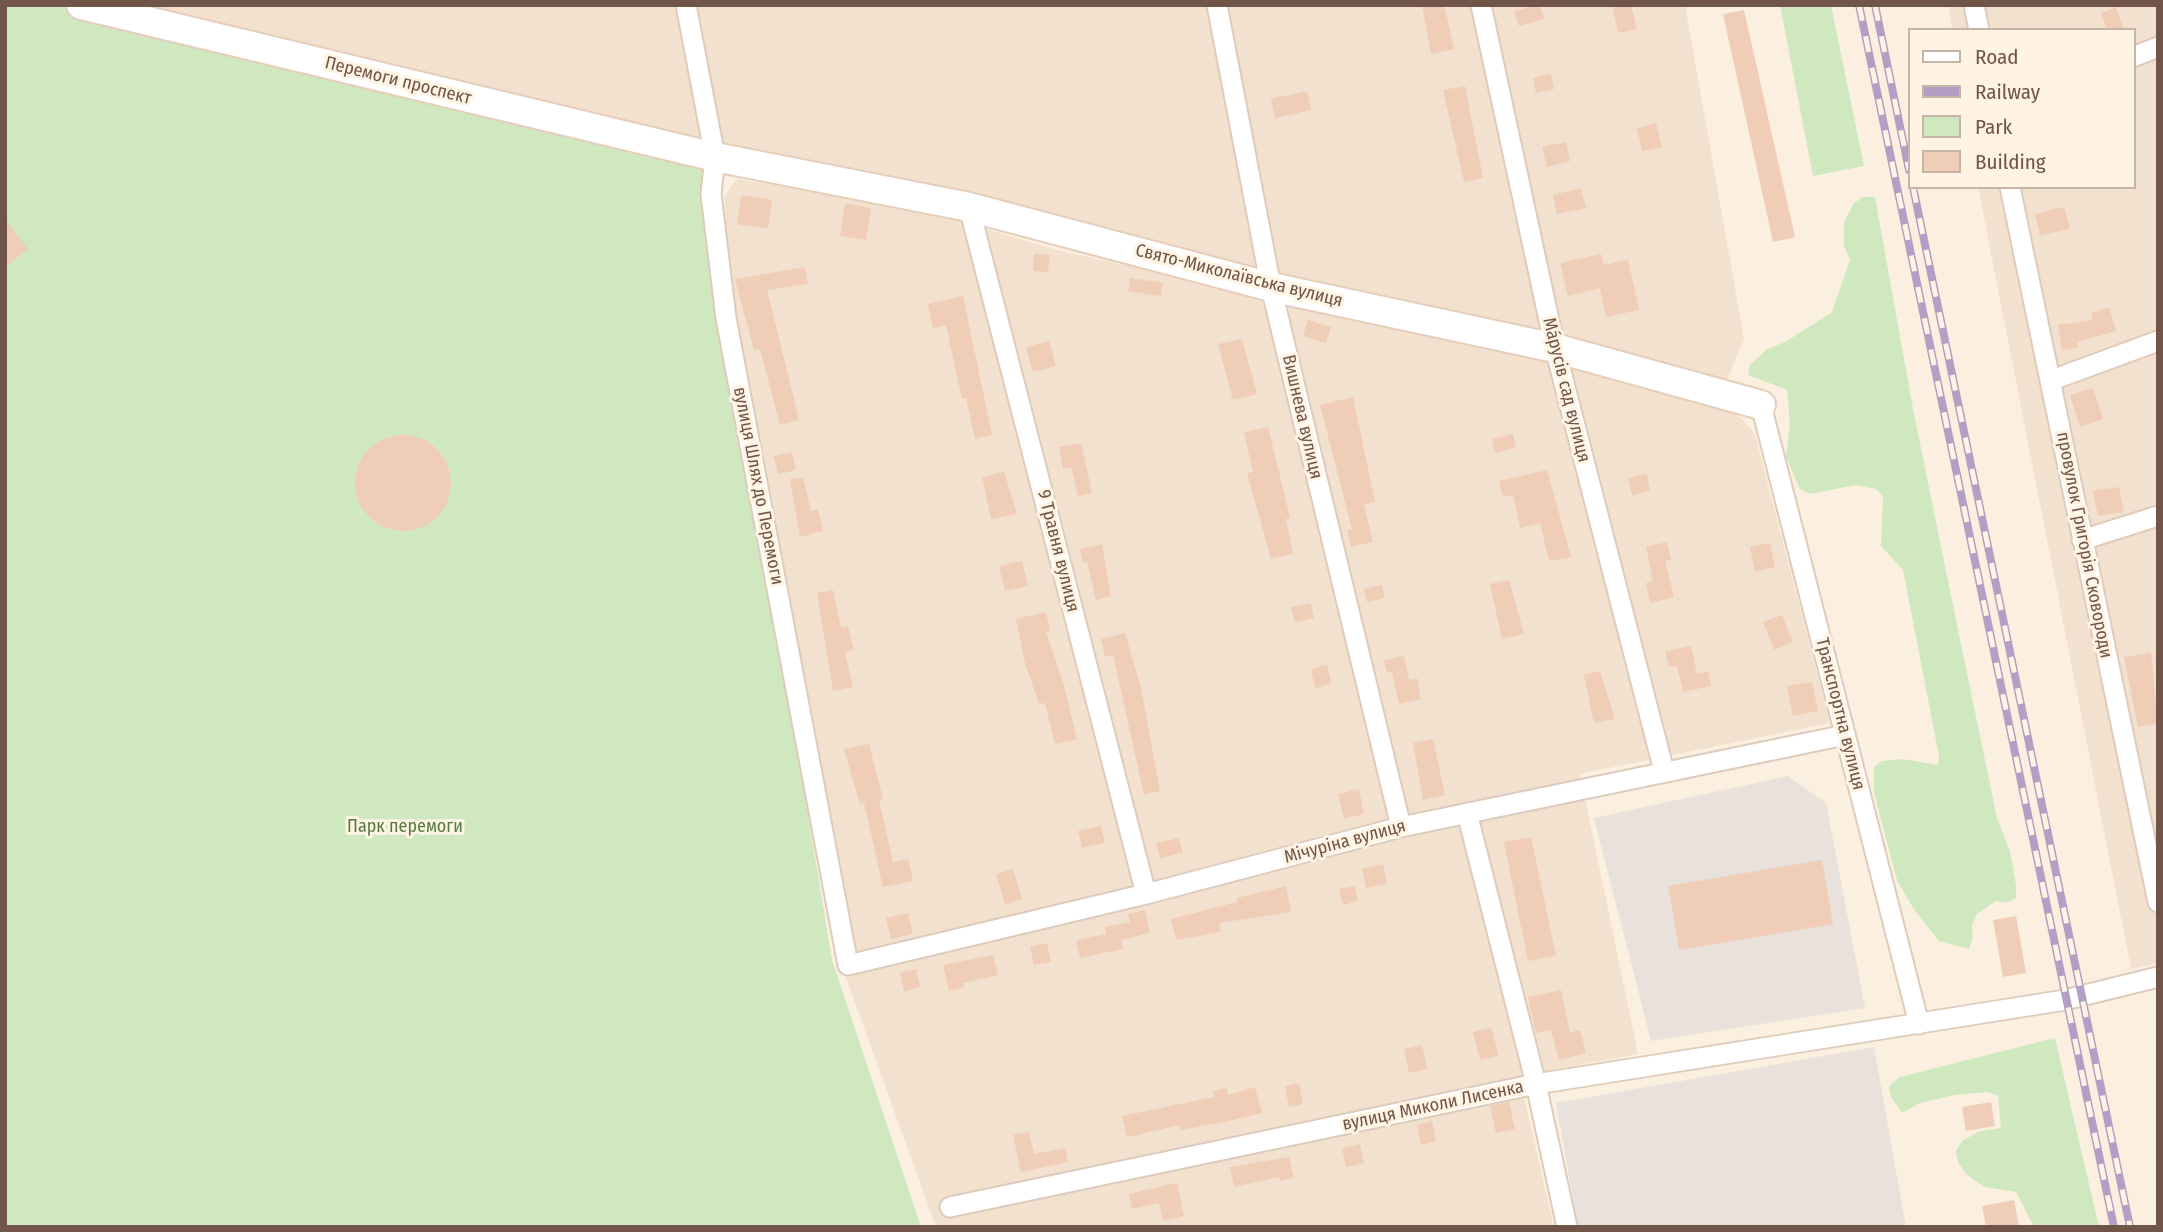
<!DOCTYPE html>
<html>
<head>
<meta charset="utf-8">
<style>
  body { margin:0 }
  #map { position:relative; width:2163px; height:1232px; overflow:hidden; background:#fbf0df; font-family:"Fira Sans Condensed",sans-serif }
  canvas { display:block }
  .frame { position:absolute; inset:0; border:7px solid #705548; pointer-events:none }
  .legend { position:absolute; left:1908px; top:28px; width:228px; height:161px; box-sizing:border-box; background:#fff4e4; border:2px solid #c6b4a6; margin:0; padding:9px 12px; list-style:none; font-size:21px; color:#705548 }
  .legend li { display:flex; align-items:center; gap:14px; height:35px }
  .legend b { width:35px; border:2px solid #c6b4a6 }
</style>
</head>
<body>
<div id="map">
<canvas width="2163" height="1232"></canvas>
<div class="frame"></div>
<ul class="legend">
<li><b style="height:9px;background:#fff"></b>Road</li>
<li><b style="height:9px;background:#b29fc3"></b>Railway</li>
<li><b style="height:19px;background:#d0e8bf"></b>Park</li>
<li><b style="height:19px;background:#f0cdb7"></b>Building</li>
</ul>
</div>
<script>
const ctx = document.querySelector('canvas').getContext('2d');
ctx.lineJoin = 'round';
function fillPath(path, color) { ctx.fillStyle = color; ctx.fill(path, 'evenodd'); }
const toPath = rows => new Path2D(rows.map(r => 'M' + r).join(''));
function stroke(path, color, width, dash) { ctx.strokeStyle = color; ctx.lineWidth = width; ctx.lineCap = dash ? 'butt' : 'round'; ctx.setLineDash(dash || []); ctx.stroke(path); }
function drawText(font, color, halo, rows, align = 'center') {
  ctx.font = font + ' "Fira Sans Condensed",sans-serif'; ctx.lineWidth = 6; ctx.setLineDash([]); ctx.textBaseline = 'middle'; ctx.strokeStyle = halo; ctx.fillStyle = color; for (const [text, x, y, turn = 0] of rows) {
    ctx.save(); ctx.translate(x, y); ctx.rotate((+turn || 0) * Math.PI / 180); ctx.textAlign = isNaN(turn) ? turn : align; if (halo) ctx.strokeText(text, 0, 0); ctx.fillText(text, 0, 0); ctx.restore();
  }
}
const residential = toPath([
  [76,5,1685,5,1744,339,1728,378,1710,391],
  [1949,5,2158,5,2158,963,2131,969,1978,187,2133,187,2133,30,1952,30],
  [737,179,919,209,1056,250,1577,364,1740,416,1755,435,1830,723,1580,774,1638,1054,1519,1076,1554,1227,936,1227,831,936,761,456,730,300,724,196]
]);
const industrial = toPath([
  [1788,776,1826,803,1865,1008,1651,1041,1594,818],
  [1874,1047,1906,1227,1578,1227,1556,1103]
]);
const green = toPath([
  [5,5,81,5,715,157,726,318,832,960,921,1227,5,1227],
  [1780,5,1831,5,1864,166,1813,176],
  [1863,197,1875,197,1913,409,1956,620,1997,818,2010,851,2016,885,2016,898,2006,903,1996,901,1977,914,1972,925,1973,936,1969,949,1939,941,1913,908,1897,880,1874,793,1874,767,1882,761,1903,759,1938,765,1939,756,1903,570,1881,546,1883,497,1876,489,1856,485,1810,494,1800,489,1786,457,1790,424,1787,390,1748,375,1750,365,1766,350,1787,341,1832,312,1850,260,1844,246,1844,222,1854,203],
  [2055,1038,2099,1227,2034,1227,2016,1192,1984,1187,1966,1174,1958,1162,1956,1151,1962,1141,1980,1131,2001,1128,1998,1096,1988,1092,1955,1095,1920,1103,1902,1113,1891,1097,1889,1086,1900,1077]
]);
const building = toPath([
  [1422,5,1444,5,1454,49,1431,54],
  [1540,5,1544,19,1519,26,1514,11],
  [1631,5,1637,29,1618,33,1613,8],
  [2116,7,2124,30,2107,30,2101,13],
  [1744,10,1795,237,1773,242,1723,14],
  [1551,74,1554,89,1536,93,1533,78],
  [1465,86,1483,178,1464,182,1443,90],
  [1307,91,1311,110,1275,118,1271,99],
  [1656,123,1662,147,1642,151,1637,128],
  [1566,142,1570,161,1547,167,1542,147],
  [1581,188,1586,208,1557,214,1553,195],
  [741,195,772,200,768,229,737,224],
  [845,203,871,208,866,240,840,236],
  [2064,207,2070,229,2040,235,2035,214],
  [5,219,28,249,5,267],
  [1034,254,1050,255,1048,272,1033,271],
  [1601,254,1604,265,1628,260,1639,310,1606,317,1600,288,1568,296,1560,263],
  [805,267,808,284,767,290,799,420,780,425,760,349,754,350,735,279],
  [1130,278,1163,283,1161,296,1128,291],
  [963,296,992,435,975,439,966,398,962,399,946,325,933,328,928,304],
  [2109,307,2116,331,2077,342,2078,348,2062,350,2058,325,2093,320,2091,313],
  [1308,320,1331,327,1326,343,1303,336],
  [1242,339,1257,394,1233,400,1218,344],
  [1049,341,1056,366,1033,372,1026,347],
  [2093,388,2103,419,2080,427,2070,395],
  [1353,397,1375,502,1364,504,1373,542,1351,547,1347,530,1352,529,1320,405],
  [1268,427,1290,518,1286,519,1293,554,1271,559,1247,473,1253,472,1244,432],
  [1513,434,1516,448,1495,453,1492,439],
  '355 483a48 48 0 1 1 96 0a48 48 0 1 1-96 0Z',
  [1081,443,1092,493,1078,496,1071,467,1063,469,1059,447],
  [792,452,796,470,778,474,774,456],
  [1547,470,1571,557,1549,561,1540,523,1520,528,1513,495,1503,497,1499,481],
  [1004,472,1017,514,991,519,982,477],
  [1647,474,1650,491,1632,495,1628,478],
  [803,477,811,511,818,509,823,531,800,537,790,479],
  [2119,487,2124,512,2098,516,2093,491],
  [1667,542,1671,560,1665,561,1674,597,1650,603,1646,583,1653,581,1646,547],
  [1770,543,1775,567,1755,572,1750,547],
  [1102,544,1111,596,1096,600,1087,562,1083,563,1080,549],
  [1022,561,1028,586,1005,591,999,566],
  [1509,580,1524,634,1502,639,1490,584],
  [1382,585,1385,598,1367,602,1364,589],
  [833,590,841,628,848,626,854,650,845,652,853,687,833,691,817,593],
  [1311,603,1314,618,1295,622,1291,607],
  [1046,612,1050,631,1046,632,1064,686,1077,740,1055,744,1045,703,1039,704,1025,663,1016,619],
  [1782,615,1793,642,1774,650,1763,622],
  [1125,633,1141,688,1160,791,1144,795,1113,655,1105,657,1101,639],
  [1691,646,1697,674,1708,671,1711,686,1683,692,1677,666,1669,667,1665,651],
  [2151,653,2158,724,2138,727,2124,657],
  [1404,656,1409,680,1417,678,1421,699,1399,704,1392,672,1387,673,1384,660],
  [1327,665,1332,684,1315,688,1311,669],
  [1600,671,1615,719,1594,723,1584,675],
  [1812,682,1818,711,1793,716,1787,686],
  [1433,739,1445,795,1423,800,1413,743],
  [869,744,883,799,879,800,893,862,908,859,913,881,883,887,864,803,860,804,844,749],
  [1359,789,1364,814,1344,819,1338,794],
  [1101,826,1105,843,1082,848,1078,831],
  [1531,837,1556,956,1528,961,1504,842],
  [1179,838,1183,853,1160,858,1156,843],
  [1822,860,1833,924,1679,950,1668,886],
  [1383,864,1387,884,1366,888,1362,869],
  [1013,869,1022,899,1005,904,996,874],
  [1286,886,1291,912,1219,923,1221,932,1176,940,1171,919,1237,902,1237,898],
  [1355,886,1358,901,1343,905,1339,889],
  [1145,910,1150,933,1121,940,1123,949,1080,958,1076,940,1106,934,1105,927,1130,922,1128,914],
  [908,913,913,934,891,939,886,918],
  [2016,916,2026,973,2003,977,1993,920],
  [1047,943,1051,962,1034,965,1030,947],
  [993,955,998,975,963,983,964,988,949,991,943,965],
  [916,969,920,987,904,991,900,972],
  [1561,990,1570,1033,1580,1030,1586,1053,1559,1060,1551,1030,1536,1033,1528,997],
  [1492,1028,1498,1056,1480,1060,1473,1032],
  [1422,1045,1427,1069,1409,1073,1404,1049],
  [1299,1083,1303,1104,1289,1107,1285,1086],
  [1255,1087,1262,1113,1220,1123,1180,1130,1179,1125,1127,1137,1122,1116,1214,1097,1213,1091,1227,1088,1228,1095],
  [1509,1102,1515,1129,1496,1133,1490,1106],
  [1991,1102,1995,1126,1966,1131,1962,1107],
  [1432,1121,1436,1141,1421,1145,1417,1125],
  [1029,1132,1034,1154,1065,1148,1068,1162,1021,1172,1013,1135],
  [1360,1144,1364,1163,1346,1167,1342,1148],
  [1289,1157,1294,1178,1280,1181,1279,1177,1234,1187,1230,1167],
  [1177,1183,1184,1216,1163,1221,1159,1203,1132,1209,1129,1194],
  [2014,1200,2019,1227,1986,1227,1982,1206]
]);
const street = toPath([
  [686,5,715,157,711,194,726,318,848,965,1146,894,1401,827,1845,735],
  [1217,5,1271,287,1401,827],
  [1481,5,1555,348,1664,771],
  [1974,5,1979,30],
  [2133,57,2158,47],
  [2010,187,2158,902],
  [969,207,1146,894],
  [2052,380,2158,341],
  [1761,405,1919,1024],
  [2082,540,2158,516],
  [1467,813,1536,1084,1567,1227],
  [950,1207,1536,1084,2065,1000,2158,977]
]);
const secondary = toPath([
  [81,5,715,157,969,207,1271,287,1555,348,1761,405]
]);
const rail = toPath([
  [1859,5,2114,1227],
  [1875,5,1909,170],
  [1913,187,2130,1227]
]);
const streetNames = [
  ["Перемоги проспект",398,81,14],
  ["Свято-Миколаївська вулиця",1239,276,14],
  ["Мáрусів сад вулиця",1566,390,76],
  ["Вишнева вулиця",1302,417,77],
  ["вулиця Шлях до Перемоги",758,486,79],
  ["провулок Григорія Сковороди",2084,545,79],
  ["9 Травня вулиця",1058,551,76],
  ["Транспортна вулиця",1840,714,76],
  ["Мічуріна вулиця",1345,842,-15],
  ["вулиця Миколи Лисенка",1433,1106,-12]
];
const parkNames = [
  ["Парк перемоги",405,827]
];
fillPath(residential, '#f2e1ce');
fillPath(industrial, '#e9e1db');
fillPath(green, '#d0e8bf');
fillPath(building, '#f0cdb7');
stroke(street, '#dfcbbc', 23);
stroke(secondary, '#e5cebc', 32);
stroke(street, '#fff', 19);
stroke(secondary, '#fff', 28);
stroke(rail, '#b29fc3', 8);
stroke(rail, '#fff4e4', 5, [16]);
drawText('18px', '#705548', '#fff4e4', streetNames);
drawText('18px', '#547b43', '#fff4e4', parkNames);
</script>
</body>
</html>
